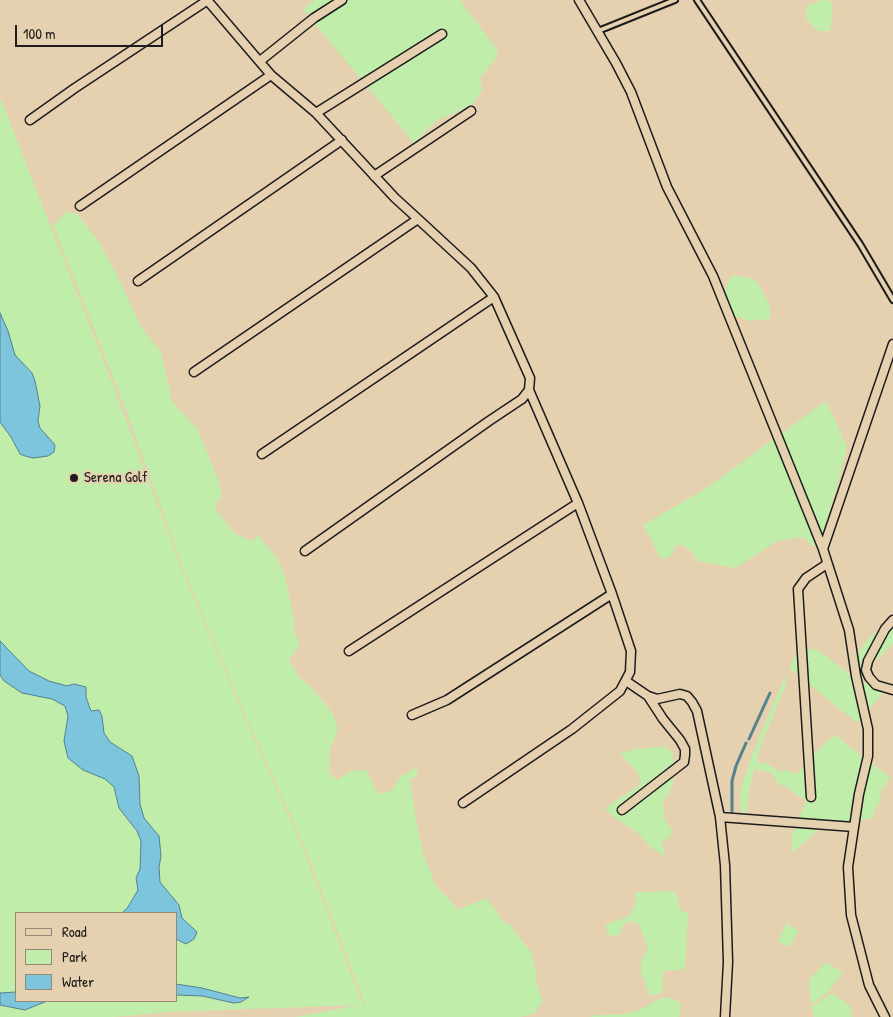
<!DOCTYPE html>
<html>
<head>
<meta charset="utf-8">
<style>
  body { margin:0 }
  #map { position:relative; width:893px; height:1017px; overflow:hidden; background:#e5d1af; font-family:"Patrick Hand",sans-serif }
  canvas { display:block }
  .legend { position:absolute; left:15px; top:912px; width:162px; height:90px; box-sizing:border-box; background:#e5d1af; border:1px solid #958974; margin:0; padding:6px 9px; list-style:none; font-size:15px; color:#1c1c1c }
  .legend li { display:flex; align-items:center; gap:10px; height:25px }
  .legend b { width:25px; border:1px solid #958974 }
  .scale { position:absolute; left:15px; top:25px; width:148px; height:22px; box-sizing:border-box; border:2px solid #1c1c1c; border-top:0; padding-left:6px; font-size:15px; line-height:18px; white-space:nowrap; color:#1c1c1c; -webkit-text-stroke:4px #e5d1af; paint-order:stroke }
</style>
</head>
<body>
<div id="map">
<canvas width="893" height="1017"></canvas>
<ul class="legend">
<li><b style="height:6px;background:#e5d1af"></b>Road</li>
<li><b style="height:14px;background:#c1edaa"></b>Park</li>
<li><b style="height:14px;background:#7cc5dc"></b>Water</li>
</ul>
<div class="scale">100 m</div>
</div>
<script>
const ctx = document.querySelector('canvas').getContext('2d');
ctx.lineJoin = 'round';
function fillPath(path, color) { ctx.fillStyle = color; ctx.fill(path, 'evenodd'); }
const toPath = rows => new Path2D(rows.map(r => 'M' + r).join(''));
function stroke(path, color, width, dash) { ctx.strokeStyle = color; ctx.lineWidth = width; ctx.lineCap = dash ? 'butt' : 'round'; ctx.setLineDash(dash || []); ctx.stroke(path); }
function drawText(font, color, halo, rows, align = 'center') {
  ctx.font = font + ' "Patrick Hand",sans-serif'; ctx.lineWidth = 4; ctx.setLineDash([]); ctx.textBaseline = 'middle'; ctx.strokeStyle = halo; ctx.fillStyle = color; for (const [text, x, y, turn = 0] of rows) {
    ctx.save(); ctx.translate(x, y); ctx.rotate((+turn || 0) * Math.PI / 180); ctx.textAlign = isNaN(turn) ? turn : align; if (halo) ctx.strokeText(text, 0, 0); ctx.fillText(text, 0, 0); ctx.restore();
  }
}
const green = toPath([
  [315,0,460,0,498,51,495,60,480,78,482,90,475,102,459,111,437,120,414,143,303,9],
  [821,0,831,1,833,8,830,31,818,31,806,19,806,7],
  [0,97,113,385,183,572,246,721,302,846,363,1005,365,1004,305,848,243,710,184,570,124,405,53,225,67,212,78,214,101,245,116,273,141,327,161,352,172,401,198,430,218,479,222,496,216,503,216,510,234,533,252,541,258,535,276,557,284,573,294,619,294,632,300,644,289,660,300,679,311,687,332,712,338,728,329,753,329,772,337,780,351,771,366,770,378,794,392,790,401,776,416,768,418,776,410,779,416,820,423,853,435,884,458,910,486,898,497,912,502,921,510,925,531,952,537,975,536,982,543,1001,535,1013,520,1017,295,1017,359,1005,170,1012,113,1017,0,1017],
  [16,913,176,913,176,1001,16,1001],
  [735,275,750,278,758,283,769,304,771,316,769,319,749,321,729,314,724,293,729,279],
  [826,401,847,447,822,541,813,547,806,539,801,537,778,541,735,568,697,561,691,551,682,545,676,545,673,554,666,559,660,557,643,525,705,489],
  [893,621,893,644,866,669,853,670,848,666,869,638],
  [809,649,818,650,853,677,885,691,857,723,789,668,796,655],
  [786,674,786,684,762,743,757,760,758,763,768,764,781,772,788,770,793,774,797,774,821,747,835,735,860,755,890,777,880,792,881,799,873,814,873,818,823,826,792,853,792,836,806,801,785,786,779,784,770,772,754,769,750,787,745,827,741,808,740,792,750,760],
  [665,746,668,751,671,750,673,753,673,759,676,770,670,791,663,802,664,817,672,831,670,837,662,841,665,856,650,847,637,832,613,817,605,808,641,784,637,772,620,753,636,749],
  [674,891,677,896,680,911,688,912,685,969,663,971,663,992,650,996,641,973,641,961,648,948,639,924,630,921,623,925,620,934,614,937,607,933,606,924,628,917,636,904,635,892],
  [787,923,799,931,789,947,778,941],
  [826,962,843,973,828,992,811,1004,809,980],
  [832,993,850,1006,853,1017,814,1017,811,1007],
  [663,998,670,998,681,1003,679,1017,590,1017,595,1015,625,1014,642,1009,657,1000]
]);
const water = toPath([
  [0,313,8,331,15,355,32,373,35,381,40,406,38,421,40,428,55,445,54,452,48,456,33,458,25,456,20,454,11,437,0,422,0,313],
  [0,641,29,671,49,681,67,686,74,684,86,687,86,697,91,711,99,710,102,716,104,733,110,742,132,756,139,776,140,804,144,818,159,836,161,856,159,867,160,882,179,905,182,918,197,932,194,939,186,944,176,939,176,913,122,913,128,907,138,890,136,878,140,869,141,841,137,831,119,808,114,787,105,779,83,770,68,758,64,741,68,716,65,706,52,699,22,693,4,681,0,675,0,641],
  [176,984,202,988,240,998,249,997,241,1002,234,1003,202,996,176,995,176,984],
  [16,992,16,1001,47,1001,25,1010,0,1005,0,993,16,992]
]);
const stream = toPath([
  [749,739,770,693],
  [732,811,732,781,736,766,746,743]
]);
const service = toPath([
  [697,0,860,244,893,300],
  [598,31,675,0]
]);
const minor = toPath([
  [579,0,616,63,631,92,667,187,713,276,823,549,849,630,856,676,868,729,868,756,859,794,848,867,851,915,869,985,885,1017],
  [260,61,314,18,342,0],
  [316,113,442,34],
  [30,120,75,88,208,0],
  [374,176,471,111],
  [80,206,271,75],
  [138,281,342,140],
  [194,372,418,219,395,198,316,113,271,75,207,0],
  [262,454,494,297],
  [823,549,893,344],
  [305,551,489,421,522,399,529,390,530,378,494,297,471,268,418,219],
  [893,620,885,629,868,661,866,670,869,677,876,685,893,690],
  [349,651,578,503],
  [626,681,648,696,657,699,680,694,687,696,692,702,697,711,720,817],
  [412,715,447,700,612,594],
  [811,797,798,589,806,578,827,564],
  [463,803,572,729,620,691,630,672,631,651,612,594,578,503,529,390],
  [622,810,684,762,685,755,685,749,680,740,663,719,648,696],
  [725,1017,728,962,725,865,720,817,854,827]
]);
const markers = [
  [74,478,5,"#1c1c1c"]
];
const poiNames = [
  ["Serena Golf",84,478]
];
fillPath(green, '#c1edaa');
fillPath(water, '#7cc5dc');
stroke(water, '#56818f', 1);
stroke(stream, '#56818f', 3);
stroke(service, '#1c1c1c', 8);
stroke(minor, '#1c1c1c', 11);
stroke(service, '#e5d1af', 4);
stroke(minor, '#e5d1af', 8);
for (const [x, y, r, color] of markers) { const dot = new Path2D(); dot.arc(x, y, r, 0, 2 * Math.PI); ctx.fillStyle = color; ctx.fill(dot); stroke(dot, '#e5d1af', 2); }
drawText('15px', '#1c1c1c', '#e5d1af', poiNames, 'left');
</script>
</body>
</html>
